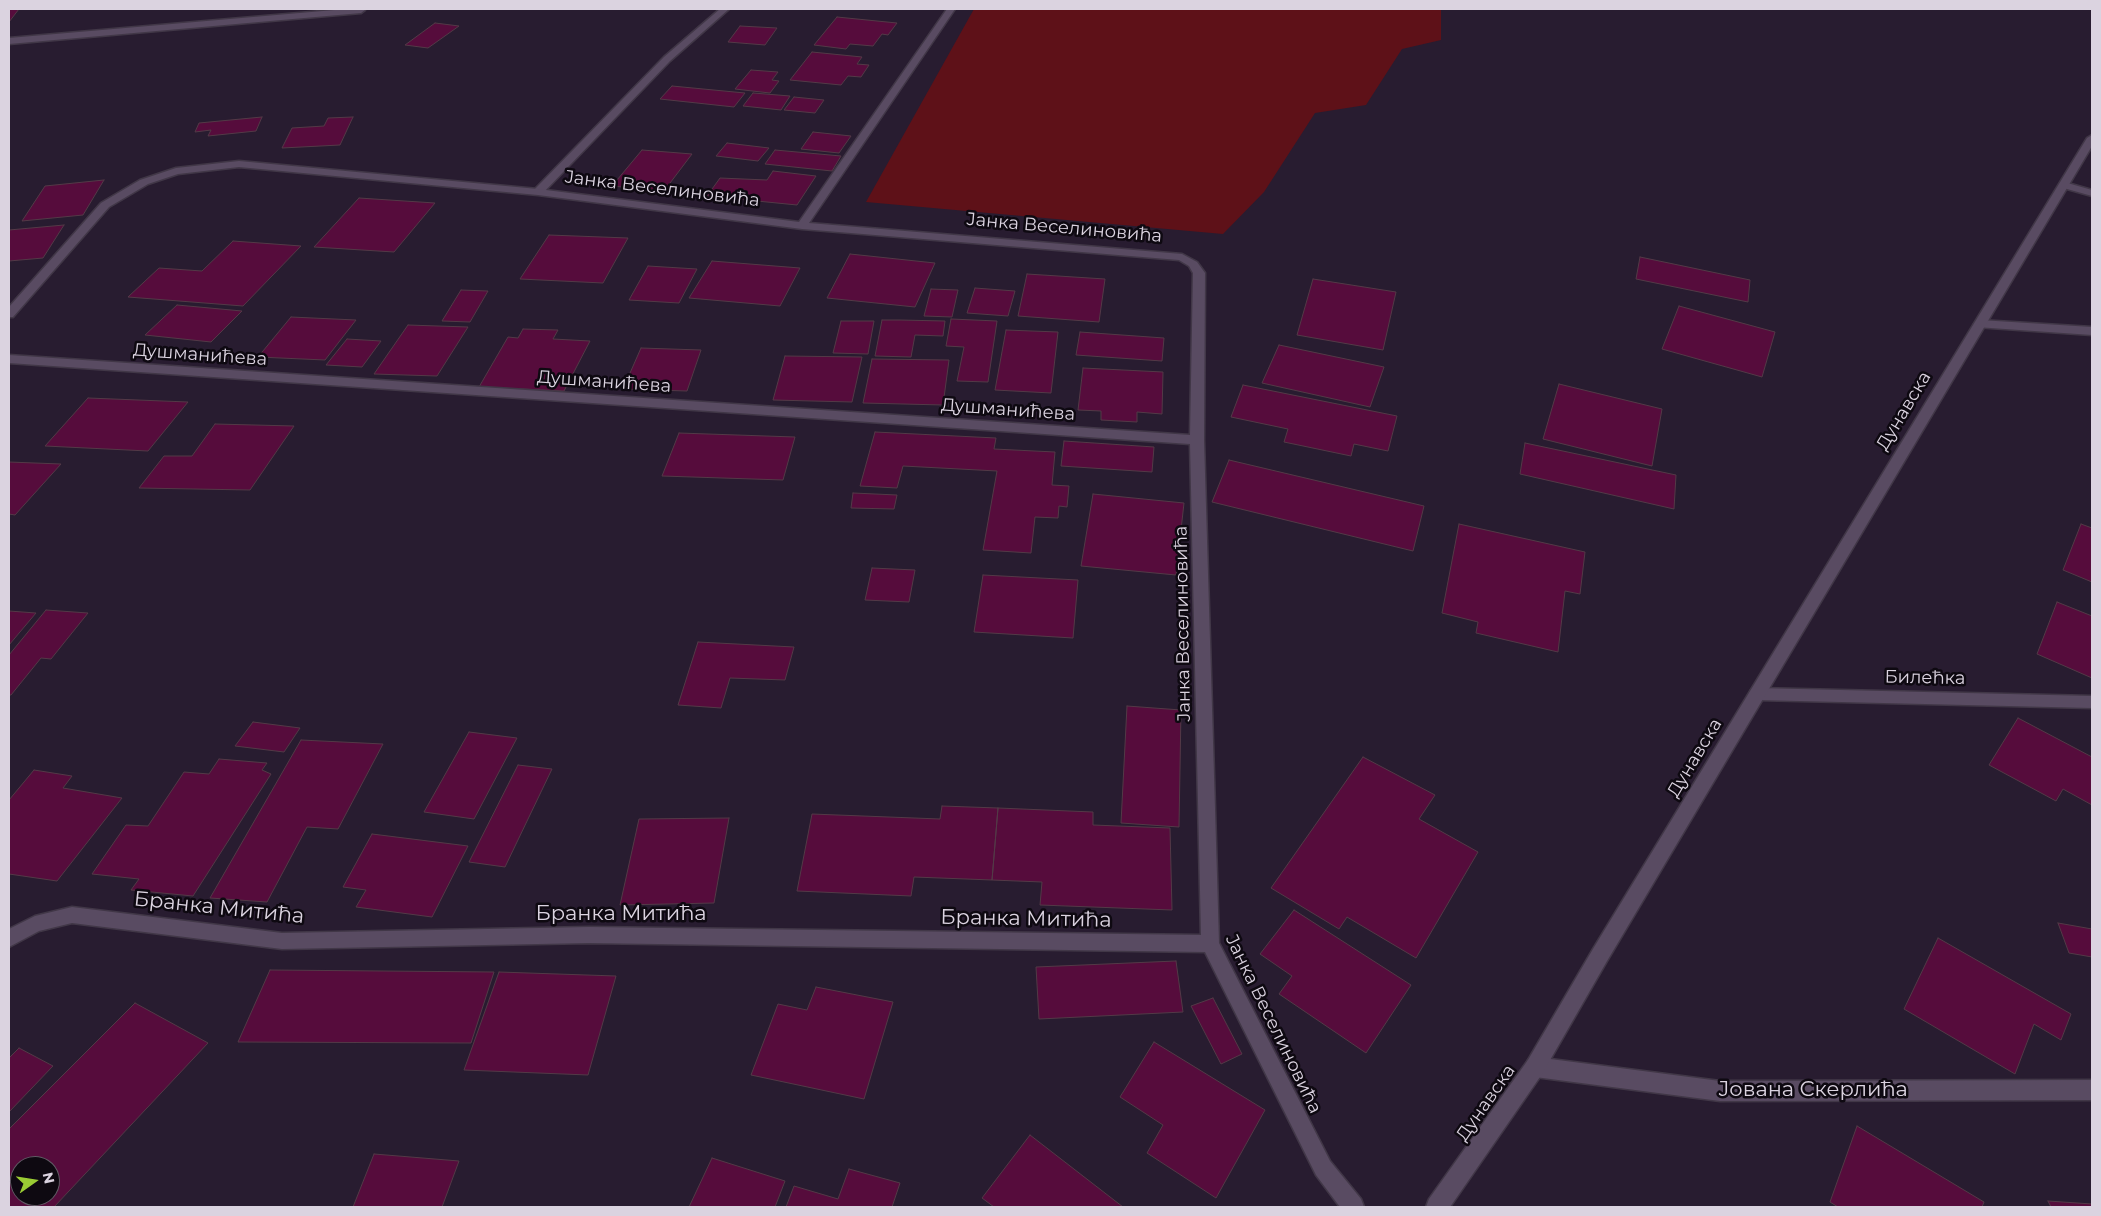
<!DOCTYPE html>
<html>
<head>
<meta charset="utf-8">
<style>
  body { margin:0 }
  #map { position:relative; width:2101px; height:1216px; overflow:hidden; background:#281c30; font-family:Montserrat,sans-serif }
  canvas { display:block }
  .frame { position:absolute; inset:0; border:10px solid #dbd3e0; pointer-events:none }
  .north { position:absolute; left:10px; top:1156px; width:50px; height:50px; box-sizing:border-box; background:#0e0911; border:1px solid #605a64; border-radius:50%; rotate:77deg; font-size:14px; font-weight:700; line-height:20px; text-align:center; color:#dbd3e0 }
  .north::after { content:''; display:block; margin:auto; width:18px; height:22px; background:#9acb34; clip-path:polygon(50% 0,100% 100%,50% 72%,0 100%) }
</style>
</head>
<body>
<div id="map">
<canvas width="2101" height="1216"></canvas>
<div class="frame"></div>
<div class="north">N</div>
</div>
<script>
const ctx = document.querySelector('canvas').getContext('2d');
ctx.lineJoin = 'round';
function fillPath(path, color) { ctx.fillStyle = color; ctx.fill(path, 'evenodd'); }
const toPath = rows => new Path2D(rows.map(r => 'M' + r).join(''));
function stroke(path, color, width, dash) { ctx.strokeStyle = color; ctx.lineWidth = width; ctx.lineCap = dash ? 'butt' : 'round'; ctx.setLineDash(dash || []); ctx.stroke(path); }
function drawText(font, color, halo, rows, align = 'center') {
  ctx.font = font + ' Montserrat,sans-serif'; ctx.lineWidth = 5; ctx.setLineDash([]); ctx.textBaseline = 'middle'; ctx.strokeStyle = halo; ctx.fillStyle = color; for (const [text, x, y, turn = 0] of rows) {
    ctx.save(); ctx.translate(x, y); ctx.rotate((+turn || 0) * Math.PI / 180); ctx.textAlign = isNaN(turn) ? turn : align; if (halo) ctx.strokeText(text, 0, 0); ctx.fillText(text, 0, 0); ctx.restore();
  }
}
const green = toPath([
  [974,9,1441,9,1441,40,1402,49,1366,105,1315,113,1264,192,1223,234,866,202]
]);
const building = toPath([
  [9,9,19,9,9,22,9,9],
  [837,17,897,23,888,35,882,34,873,46,850,44,846,49,814,45,837,17],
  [435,23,459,26,428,48,405,45,435,23],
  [740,26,777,28,765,45,728,42,740,26],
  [812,52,862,57,857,64,869,65,861,77,848,76,841,85,790,80,812,52],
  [751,70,778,72,772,80,779,81,770,93,735,89,751,70],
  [672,86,745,93,734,107,660,99,672,86],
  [753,93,790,96,781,110,743,106,753,93],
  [794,97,824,100,815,113,784,110,794,97],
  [262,117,256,131,208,136,211,130,195,132,199,123,262,117],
  [353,117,340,145,282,148,292,128,324,126,328,118,353,117],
  [813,132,851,136,839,153,801,149,813,132],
  [727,143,769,148,758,161,716,156,727,143],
  [642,150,692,154,664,191,612,186,642,150],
  [775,150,841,156,832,171,765,164,775,150],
  [773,171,816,176,797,205,707,196,720,178,767,180,773,171],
  [104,180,83,215,22,221,45,186,104,180],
  [359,198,435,203,394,252,314,247,359,198],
  [64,225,43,258,9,261,9,230,64,225],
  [549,235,628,238,603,283,520,279,549,235],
  [233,241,301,246,243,306,128,297,159,268,202,271,233,241],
  [850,254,935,263,915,307,827,298,850,254],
  [1640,257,1750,280,1748,302,1636,279,1640,257],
  [712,261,800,268,780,306,689,298,712,261],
  [648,266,697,269,679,303,629,300,648,266],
  [1027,274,1105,279,1099,322,1018,316,1027,274],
  [1313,279,1396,292,1383,350,1297,335,1313,279],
  [975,288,1015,291,1008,316,967,313,975,288],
  [931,289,958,290,952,317,924,316,931,289],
  [461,290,488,291,470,322,442,321,461,290],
  [177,305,242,311,211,342,145,335,177,305],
  [1679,306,1775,332,1762,377,1662,349,1679,306],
  [291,317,356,320,325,360,258,357,291,317],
  [951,319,997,321,988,382,957,381,964,347,946,346,951,319],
  [882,320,900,320,945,321,943,336,915,335,911,357,875,356,882,320],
  [841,321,874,321,868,354,833,353,841,321],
  [408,325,468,327,437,376,374,374,408,325],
  [523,329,558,330,553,339,590,341,564,391,479,387,508,337,518,338,523,329],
  [1006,330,1058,332,1051,393,995,390,1006,330],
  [1080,332,1164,338,1162,361,1076,355,1080,332],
  [347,339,381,341,362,367,326,365,347,339],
  [1279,345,1384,367,1370,407,1262,383,1279,345],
  [641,348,701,350,687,391,623,389,641,348],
  [785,356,862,357,852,402,773,400,785,356],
  [872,359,949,360,943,405,863,403,872,359],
  [1083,368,1163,372,1162,414,1137,412,1137,422,1101,420,1101,411,1078,410,1083,368],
  [1559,384,1662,409,1652,466,1543,439,1559,384],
  [1243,385,1397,416,1388,451,1354,444,1351,456,1284,442,1288,429,1231,417,1243,385],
  [88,398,188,402,148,451,45,446,88,398],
  [215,424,294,426,250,490,139,488,164,456,192,456,215,424],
  [875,432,996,438,994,449,1055,452,1052,485,1069,486,1067,507,1059,506,1058,518,1035,517,1031,553,983,550,997,471,903,466,897,488,860,486,875,432],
  [679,433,795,437,783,480,662,476,679,433],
  [1064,441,1154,447,1152,472,1061,466,1064,441],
  [1525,443,1676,475,1674,509,1520,474,1525,443],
  [1229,460,1424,506,1413,551,1212,502,1229,460],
  [9,462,61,464,15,515,9,514,9,462],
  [853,493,897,495,894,509,851,508,853,493],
  [1093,494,1184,503,1176,575,1081,566,1093,494],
  [1459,524,1585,552,1580,594,1565,591,1558,652,1476,633,1478,622,1442,613,1459,524],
  [2081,524,2092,528,2092,582,2063,570,2081,524],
  [872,568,915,570,909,602,865,600,872,568],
  [983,575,1078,580,1073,638,974,632,983,575],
  [2057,602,2092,616,2092,678,2037,654,2057,602],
  [46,610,88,613,51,659,41,658,11,695,9,695,9,655,46,610],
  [9,611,36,613,9,645,9,611],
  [698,642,794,647,785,680,730,678,721,708,678,705,698,642],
  [1127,706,1181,710,1179,827,1121,823,1127,706],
  [2018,718,2092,757,2092,805,2063,789,2056,801,1989,765,2018,718],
  [253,722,300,728,284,752,235,746,253,722],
  [469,732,517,738,474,819,424,812,469,732],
  [301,740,383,744,338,829,307,827,267,902,210,898,301,740],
  [1363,757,1435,795,1419,819,1478,852,1416,958,1347,917,1339,929,1271,888,1363,757],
  [219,759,267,763,262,770,271,774,193,896,131,890,139,879,92,874,126,825,148,826,184,772,209,774,219,759],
  [518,765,552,769,505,867,469,862,518,765],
  [34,770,72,776,63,788,122,798,57,881,9,874,9,800,34,770],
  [942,806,998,808,992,880,914,877,911,896,797,891,812,814,940,819,942,806],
  [998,808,1093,812,1093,825,1170,828,1172,910,1040,905,1042,882,992,880,998,808],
  [729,818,714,903,620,905,639,819,729,818],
  [372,834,468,846,432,917,356,907,366,890,343,887,372,834],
  [1294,910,1411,985,1366,1053,1279,994,1292,976,1260,954,1294,910],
  [2058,923,2092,929,2092,957,2069,953,2058,923],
  [1938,938,2071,1014,2061,1040,2034,1024,2015,1074,1904,1009,1938,938],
  [1176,961,1183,1012,1039,1019,1036,967,1176,961],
  [270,970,494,972,471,1043,238,1042,270,970],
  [499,972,616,976,588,1075,464,1070,499,972],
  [816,987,893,1002,864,1099,751,1075,778,1004,807,1010,816,987],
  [1213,998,1242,1054,1221,1064,1191,1006,1213,998],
  [135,1003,208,1043,54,1207,9,1207,9,1129,135,1003],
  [20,1166,50,1166,50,1196,20,1196,20,1166],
  [1154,1042,1265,1110,1216,1198,1147,1153,1163,1125,1120,1097,1154,1042],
  [19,1048,53,1066,9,1112,9,1058,19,1048],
  [1857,1126,1984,1202,1982,1207,1838,1207,1830,1202,1857,1126],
  [1030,1135,1123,1207,994,1207,982,1198,1030,1135],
  [374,1154,459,1161,442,1207,353,1207,374,1154],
  [712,1158,785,1181,775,1207,689,1207,712,1158],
  [849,1169,900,1183,892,1207,786,1207,794,1186,838,1199,849,1169],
  [2048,1201,2092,1204,2092,1207,2051,1207,2048,1201]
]);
const service = toPath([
  [720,9,729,9,670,61,542,194,534,194,533,192,534,190,664,57,720,9]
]);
const minor = toPath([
  [346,9,365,10,361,13,9,44,9,38,346,9],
  [947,9,955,9,809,223,1182,254,1197,262,1205,273,1204,440,1219,943,1330,1161,1361,1199,1364,1207,1340,1207,1316,1175,1205,952,589,943,282,949,72,923,39,931,9,947,9,929,35,916,72,907,282,933,589,927,1201,935,1190,444,9,363,9,355,1190,435,1193,273,1189,266,1179,260,802,229,538,195,239,167,178,174,148,184,109,207,13,317,9,317,9,307,101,203,140,180,176,168,239,161,538,189,799,222,947,9],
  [2064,182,2092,190,2092,196,2060,187,2059,185,2064,182],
  [1980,320,2092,327,2092,335,1976,327,1974,324,1980,320],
  [1757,688,2092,696,2092,708,1757,700,1751,698,1749,694,1751,690,1757,688],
  [1535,1057,1720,1081,2092,1080,2092,1100,1720,1101,1535,1077,1528,1074,1525,1067,1528,1060,1535,1057]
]);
const tertiary = toPath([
  [2092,135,2092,146,1607,961,1542,1074,1450,1207,1426,1207,1429,1199,1528,1060,1593,949,2087,138,2092,135]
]);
const streetNames = [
  ["Јанка Веселиновића",662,189,7],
  ["Јанка Веселиновића",1064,228,5],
  ["Душманићева",200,355,4],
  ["Душманићева",604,382,4],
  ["Душманићева",1008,410,4],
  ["Дунавска",1904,411,-59],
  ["Јанка Веселиновића",1183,624,-91],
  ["Билећка",1925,678,1],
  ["Дунавска",1695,758,-59],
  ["Јанка Веселиновића",1273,1024,64],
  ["Дунавска",1486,1103,-55]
];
const nearStreetnames = [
  ["Бранка Митића",219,908,6],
  ["Бранка Митића",621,914],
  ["Бранка Митића",1026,919,1],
  ["Јована Скерлића",1813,1090]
];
fillPath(green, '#5e1118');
fillPath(building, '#560c3c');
stroke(building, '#533a47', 1);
stroke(service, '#413747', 3);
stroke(minor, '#413747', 3);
stroke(tertiary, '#413747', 3);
fillPath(service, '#594b62');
fillPath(minor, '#594b62');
fillPath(tertiary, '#594b62');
drawText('18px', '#dbd3e0', '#0e0911', streetNames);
drawText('21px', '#dbd3e0', '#0e0911', nearStreetnames);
</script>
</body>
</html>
